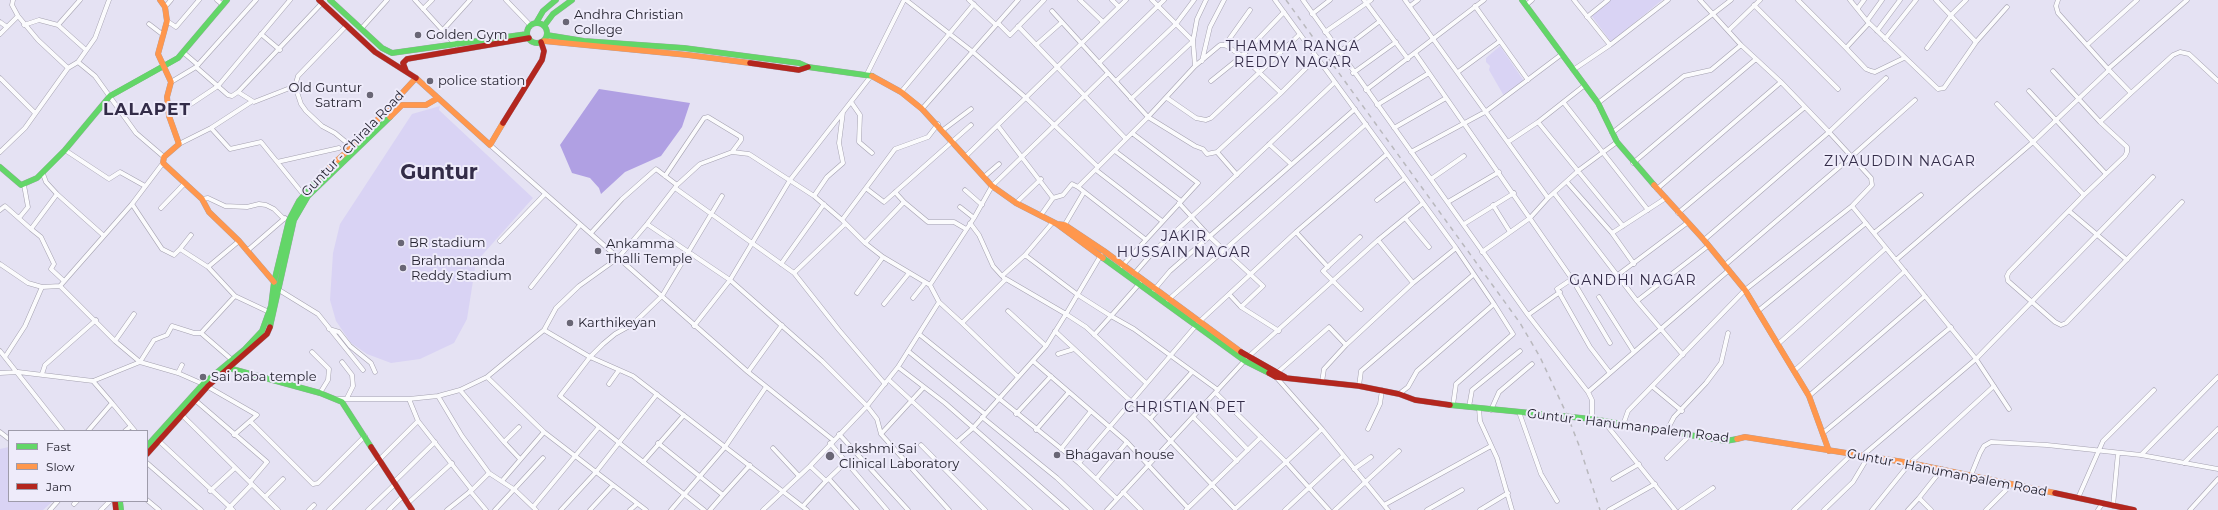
<!DOCTYPE html>
<html>
<head>
<meta charset="utf-8">
<style>
  body { margin:0 }
  #map { position:relative; width:2218px; height:510px; overflow:hidden; background:#e5e2f3; font-family:Montserrat,sans-serif }
  canvas { display:block }
  .legend { position:absolute; left:8px; top:430px; width:140px; height:72px; box-sizing:border-box; background:#eeebfa; border:1px solid #9e9baa; margin:0; padding:5px 7px; list-style:none; font-size:12px; color:#262431 }
  .legend li { display:flex; align-items:center; gap:8px; height:20px }
  .legend b { width:20px; border:1px solid #9e9baa }
</style>
</head>
<body>
<div id="map">
<canvas width="2218" height="510"></canvas>
<ul class="legend">
<li><b style="height:5px;background:#63d668"></b>Fast</li>
<li><b style="height:5px;background:#ff974d"></b>Slow</li>
<li><b style="height:5px;background:#b3261e"></b>Jam</li>
</ul>
</div>
<script>
const ctx = document.querySelector('canvas').getContext('2d');
ctx.lineJoin = 'round';
function fillPath(path, color) { ctx.fillStyle = color; ctx.fill(path, 'evenodd'); }
const toPath = rows => new Path2D(rows.map(r => 'M' + r).join(''));
function stroke(path, color, width, dash) { ctx.strokeStyle = color; ctx.lineWidth = width; ctx.lineCap = dash ? 'butt' : 'round'; ctx.setLineDash(dash || []); ctx.stroke(path); }
function drawText(font, color, halo, rows, align = 'center') {
  ctx.font = font + ' Montserrat,sans-serif'; ctx.lineWidth = 4; ctx.setLineDash([]); ctx.textBaseline = 'middle'; ctx.strokeStyle = halo; ctx.fillStyle = color; for (const [text, x, y, turn = 0] of rows) {
    ctx.save(); ctx.translate(x, y); ctx.rotate((+turn || 0) * Math.PI / 180); ctx.textAlign = isNaN(turn) ? turn : align; if (halo) ctx.strokeText(text, 0, 0); ctx.fillText(text, 0, 0); ctx.restore();
  }
}
const green = toPath([
  [1609,0,1662,0,1611,42,1591,15],
  [1500,46,1524,81,1504,96,1489,70,1490,66,1486,62,1486,58],
  [440,106,439,110,533,198,476,262,467,319,454,343,420,359,391,363,367,354,351,343,336,321,330,300,333,253,340,224,412,114],
  [9,447,9,501,53,501,43,510,0,510,0,449]
]);
const water = toPath([
  [599,89,690,103,682,127,661,156,625,172,601,194,599,188,590,178,572,173,560,145]
]);
const street = toPath([
  [13,0,12,5,18,16,38,40,68,68],
  [217,0,223,5],
  [415,0,456,45],
  [506,0,531,26],
  [906,0,973,52,1025,97,1098,167],
  [969,0,996,25],
  [1080,0,1103,22],
  [1112,0,1119,7],
  [1152,0,1193,41,1195,66],
  [1275,0,1456,248,1494,304,1417,371,1408,387,1399,394],
  [1303,0,1528,315,1588,392,1592,400,1592,419],
  [1364,0,1408,59],
  [1405,0,1548,198],
  [1574,0,1610,45],
  [1798,0,1846,48,1869,23],
  [1850,0,1867,21,1938,89,1944,88,1976,42,2007,7],
  [1936,0,1976,42],
  [2058,0,2056,6,2058,13,2109,70],
  [1526,5,1532,0],
  [1754,5,1838,89],
  [1410,6,1418,0],
  [1475,6,1528,80],
  [165,7,171,0],
  [1858,8,1864,0],
  [423,9,432,0],
  [1052,11,1148,117,1195,146,1203,149,1207,154,1217,152],
  [1312,14,1330,0],
  [1587,17,1608,0],
  [167,21,176,27,199,0],
  [1867,21,1882,0],
  [0,22,7,27],
  [998,23,1010,35,1044,0],
  [149,24,162,34],
  [24,25,39,20,58,25,80,0],
  [58,25,86,50],
  [1018,26,1126,139],
  [361,29,387,0],
  [1729,30,1760,0],
  [442,31,470,0],
  [1877,31,1900,0],
  [1325,32,1371,0],
  [0,34,18,16],
  [261,34,280,50],
  [1885,39,1916,0],
  [1036,45,1062,22],
  [1225,45,1250,10],
  [2087,45,2137,0],
  [1846,48,1866,69,1871,71,1875,72,1904,58],
  [1927,48,1952,14,1966,0],
  [184,53,198,65],
  [1338,53,1380,21],
  [1415,53,1572,279,1610,343],
  [1202,61,1210,27,1224,0],
  [78,62,95,76,136,133,164,157],
  [1099,63,1164,0],
  [196,67,228,95,232,96,238,92,254,102,295,86,298,76,346,26],
  [2108,69,2187,0],
  [1573,70,1610,45,1668,0],
  [2053,71,2100,122],
  [1458,72,1500,41],
  [1353,73,1396,42],
  [867,74,904,0],
  [0,78,35,113],
  [1116,81,1176,24,1194,0],
  [1211,81,1242,56,1284,12],
  [171,82,196,67,256,0],
  [1585,85,1538,122,1623,226],
  [295,86,301,104,306,111,322,126,335,133,352,147],
  [1366,90,1484,0],
  [2029,91,2106,174],
  [238,92,322,3],
  [901,92,974,4],
  [2131,93,2173,55,2180,52,2189,54,2218,81],
  [1167,98,1196,118,1206,120,1211,118,1300,34],
  [1131,99,1193,41,1197,19,1206,0],
  [851,102,860,115,859,142,872,153],
  [1564,103,1648,210],
  [1598,103,1731,0],
  [191,104,218,86,290,0],
  [1997,104,2033,142,2109,70,2131,93,2100,122,2127,147,2127,152,2125,156,2084,195,2009,272,2007,276,2008,281,2055,322,2061,325,2066,323,2182,202],
  [1377,105,1429,73],
  [922,109,1018,0],
  [998,126,1053,198],
  [211,128,251,102],
  [1394,128,1446,98],
  [943,130,971,109],
  [1612,133,1684,76,1711,70,1741,45],
  [1508,142,1538,122],
  [179,144,211,128,230,149,261,142,303,194],
  [1269,144,1291,164],
  [490,145,748,372,833,440],
  [65,150,109,179,120,172,145,186],
  [1115,151,1181,201],
  [0,152,25,128,68,68,78,62,95,38,109,0],
  [1411,152,1485,112,1562,54],
  [966,156,1126,0],
  [277,162,339,148],
  [1633,163,1756,59],
  [1096,170,1162,221],
  [43,174,46,182,57,194,103,235],
  [1237,175,1217,152,1281,93,1317,57],
  [665,176,704,118,708,117,741,137,741,140,732,152],
  [985,176,999,164],
  [1431,179,1464,156],
  [1567,182,1612,233,1634,264],
  [1078,187,1148,117,1195,66,1220,45,1225,45,1242,56,1281,93],
  [675,188,794,273,839,330,885,384],
  [867,189,884,202,971,125],
  [1657,189,1781,82],
  [965,190,982,205],
  [895,192,904,202],
  [1554,193,1637,301,1683,355],
  [814,196,827,177,843,163,839,143,843,112],
  [202,199,208,198,225,206,247,207,259,204,266,205,274,209,284,219],
  [1377,200,1404,179],
  [1448,202,1499,172],
  [1016,203,1041,179],
  [1179,203,1210,237,1263,286,1241,307],
  [132,204,162,249,174,255,180,249,208,267],
  [1493,205,1510,232],
  [1852,206,1976,359,2009,409],
  [960,207,974,218],
  [161,208,185,183],
  [0,210,5,206,31,229,57,194],
  [2069,211,2127,260],
  [1678,213,1805,107],
  [1041,215,1053,198,1063,195,1072,184,1078,187,1145,239],
  [19,218,28,207,24,185],
  [1405,218,1429,247],
  [842,220,865,243,883,257,930,285],
  [970,223,979,235,993,266,1002,276,1025,255,1053,222],
  [647,224,730,280,822,361,867,406,877,419,881,434,949,510],
  [1464,224,1514,193],
  [1064,226,1084,192],
  [31,229,41,237,54,264,51,269,64,281],
  [1296,232,1328,267],
  [591,233,622,199,656,169,677,185],
  [1612,233,1666,198],
  [1874,233,1921,195],
  [1360,237,1323,271,1361,309],
  [1378,240,1413,283],
  [1704,240,1829,132,1886,78],
  [239,241,208,267,235,296,269,312],
  [500,241,545,194],
  [865,243,904,202,928,222,954,222,966,229],
  [180,249,191,235],
  [247,251,285,218],
  [1482,252,1530,218,1548,198,1579,170,1617,142],
  [1025,255,1078,295,1111,316,1140,283],
  [1896,260,2033,142,2084,195],
  [0,264,28,283,42,287,60,286,132,204,163,163],
  [781,264,824,204],
  [1725,265,1851,157,1915,100],
  [1122,266,1198,183,1132,133],
  [794,273,845,224],
  [1134,274,1154,251,1212,198,1335,82],
  [1006,279,1066,314,1101,255],
  [1572,279,1557,289,1590,347,1610,373],
  [1607,283,1687,223],
  [60,286,115,341,140,362,154,340,167,335,172,326,194,333,201,333,235,296],
  [531,287,580,225],
  [279,290,318,314,363,370],
  [1154,290,1170,271,1355,109],
  [857,293,883,257],
  [1229,294,1241,307,1279,331],
  [1599,297,1634,352],
  [913,298,925,283],
  [1168,300,1366,124],
  [1637,301,1708,246],
  [939,302,962,323,1006,279,1004,278],
  [884,304,909,273],
  [1008,311,1046,346,1066,314,1086,327,1146,383],
  [1758,311,1866,223],
  [1528,315,1560,292],
  [962,323,1018,377],
  [694,326,730,280,790,180,871,76],
  [329,329,339,332,350,346,371,363,375,372],
  [544,330,590,357,633,376,807,510],
  [1055,331,1150,419,1235,509,1322,429],
  [201,333,231,359],
  [919,334,1079,463,1117,499],
  [1094,335,1111,316,1134,329,1218,390],
  [115,341,134,314],
  [1778,344,1886,248],
  [1346,345,1329,327,1278,372,1276,377,1322,429,1388,510],
  [0,351,63,431],
  [908,351,985,414],
  [312,352,329,369,328,380,320,393],
  [1058,354,1074,349],
  [5,357,25,326,42,287],
  [1033,361,1127,442,1188,508],
  [342,362,352,375,353,386,347,398],
  [898,367,945,403,1067,510],
  [1794,371,1905,271],
  [748,372,782,325],
  [0,373,18,372,93,381,140,362,178,373,203,384,257,415,234,435],
  [178,373,182,365],
  [42,374,45,365,96,320],
  [487,377,544,432,596,472,657,394],
  [889,380,1030,510],
  [1322,382,1324,369,1346,345,1413,283,1456,248],
  [609,384,619,370],
  [1359,386,1361,371,1473,275],
  [1653,387,1682,411],
  [460,390,504,442,520,459],
  [1588,392,1729,270],
  [1216,393,1286,462,1329,510],
  [438,396,462,436,489,473,515,490,536,510],
  [1809,396,1925,296],
  [338,399,409,399,438,396,460,390,487,377,544,330,556,308,579,286,618,258,647,224,677,185,700,164,732,152,749,154,814,196,842,220,895,149,928,137,938,124],
  [409,399,418,421,472,490,489,473],
  [195,400,267,462,250,482],
  [112,403,135,431],
  [1205,405,1248,450],
  [1453,405,1456,384,1513,334,1494,304],
  [1469,407,1472,390,1520,351],
  [1479,408,1480,421,1497,458,1512,510],
  [1491,410,1499,392,1532,364],
  [1519,412,1541,474,1557,501],
  [1016,414,1051,376],
  [182,415,278,510],
  [982,417,1057,478,1091,510],
  [1194,418,1237,461],
  [1150,419,1192,372],
  [250,421,313,484,318,483,365,436],
  [1608,423,1609,428,1675,510],
  [1623,425,1628,411,1745,290,1852,206,1872,185,1871,178,1829,132,1781,82,1741,45,1700,0],
  [1368,429,1380,404,1382,390],
  [1036,430,1069,392],
  [88,431,112,403,93,381],
  [125,431,131,426],
  [0,432,9,439],
  [1666,432,1674,417,1706,383,1721,363,1728,333],
  [1823,433,1951,327],
  [839,434,908,510],
  [881,434,924,387],
  [159,441,233,510],
  [504,442,519,427],
  [957,442,973,428,1046,346],
  [658,443,723,495,750,465],
  [830,443,887,510],
  [921,445,985,510],
  [773,448,799,476],
  [1061,449,1091,411],
  [2141,455,2218,377],
  [1862,456,1976,359,2153,177],
  [1667,458,1689,436],
  [643,462,684,415],
  [147,463,201,510],
  [1079,463,1199,322,1296,232,1387,154],
  [2184,463,2218,429],
  [810,466,826,481,846,462],
  [1354,469,1371,457],
  [1971,475,1980,453,1984,446,1991,442,2047,445,2141,455,2218,469],
  [829,479,857,510],
  [1096,479,1127,442],
  [1613,479,1639,464],
  [502,481,544,432],
  [394,482,435,442],
  [210,491,235,468],
  [470,491,486,510],
  [1123,492,1141,510],
  [265,497,283,479],
  [1919,498,1942,469],
  [2078,498,2103,441,2154,390],
  [147,500,159,510],
  [408,503,452,463],
  [74,504,77,501],
  [1384,505,1491,446],
  [803,506,826,481],
  [2113,506,2118,453],
  [533,507,599,427],
  [50,510,58,501],
  [101,510,110,501],
  [227,510,252,484],
  [309,510,314,505],
  [329,510,418,421],
  [368,510,395,484],
  [389,510,403,496],
  [447,510,472,490],
  [495,510,543,458],
  [561,510,596,472,646,510],
  [590,510,613,485],
  [630,510,637,504],
  [671,510,725,447,766,387],
  [704,510,560,396,590,357,603,344,615,334,633,324,662,296,722,196],
  [710,510,723,495],
  [763,510,810,466,867,406,898,367,939,302,930,285,974,218,992,186,1108,73],
  [1107,510,1248,357,1378,240,1422,204],
  [1186,510,1261,437],
  [1285,510,1343,456],
  [1335,510,1399,451],
  [1427,510,1462,490],
  [1480,510,1508,493],
  [1609,510,1655,484],
  [1681,510,1713,488],
  [1794,510,1852,454],
  [1824,510,1853,482,1868,457],
  [1872,510,1910,463,1994,386],
  [1908,510,1919,498,1931,510],
  [1986,510,2012,484],
  [2098,510,2102,504],
  [2190,510,2218,479]
]);
const fast = toPath([
  [330,0,382,48,392,53,527,34],
  [1522,0,1598,103,1617,142,1654,185],
  [536,23,543,11,556,0],
  '527 33a10 10 0 1 1 20 0a10 10 0 1 1-20 0Z',
  [544,26,553,14,572,0],
  [547,35,584,41,684,48,799,63,808,67,872,76],
  [0,167,21,185,37,178,65,150,110,96,178,58,227,0],
  [1103,258,1245,361,1269,373],
  [270,327,294,220,308,196,390,117],
  [225,367,320,393,342,402,371,447],
  [1450,405,1592,419,1726,441,1737,439],
  [147,446,203,384,245,349,262,331,271,306,274,282,289,220,299,201,320,176],
  [120,501,121,510]
]);
const slow = toPath([
  [160,0,165,7,167,21,158,54,171,82,167,97,169,116,179,144,164,157,163,163,202,199,209,212,239,241,274,282],
  [544,41,688,55,750,63],
  [872,76,901,92,922,109,992,186,1016,203,1057,224,1103,258],
  [390,117,402,105,426,105,438,98],
  [320,176,354,145,416,78,490,145,503,123],
  [1654,185,1704,240,1745,290,1809,396,1829,451],
  [1057,224,1065,225,1104,251,1241,352],
  [1737,439,1745,437,1910,463,2055,493]
]);
const jam = toPath([
  [319,0,375,52,416,78],
  [750,63,799,70,808,67],
  [406,71,403,63,407,59,529,38],
  [503,123,542,60,544,51,541,42],
  [1241,352,1285,377],
  [1269,373,1276,377,1359,386,1399,394,1415,400,1450,405],
  [371,447,412,510],
  [147,454,208,386,267,334,270,327],
  [2055,493,2134,510],
  [115,501,116,510]
]);
const rail = toPath([
  [1286,0,1520,323,1540,357,1568,417,1580,448,1600,510]
]);
const markers = [
  [566,22,4,"#696675"],
  [418,35,4,"#696675"],
  [430,81,4,"#696675"],
  [370,95,4,"#696675"],
  [401,243,4,"#696675"],
  [598,251,4,"#696675"],
  [403,268,4,"#696675"],
  [570,323,4,"#696675"],
  [203,377,4,"#696675"],
  [1057,455,4,"#696675"],
  [830,456,5,"#696675"]
];
const poiNames = [
  ["Andhra Christian",574,15],
  ["College",574,30],
  ["Golden Gym",426,35],
  ["police station",438,81],
  ["Old Guntur",362,88,"right"],
  ["Satram",362,103,"right"],
  ["BR stadium",409,243],
  ["Ankamma",606,244],
  ["Thalli Temple",606,259],
  ["Brahmananda",411,261],
  ["Reddy Stadium",411,276],
  ["Karthikeyan",578,323],
  ["Sai baba temple",211,377],
  ["Lakshmi Sai",839,449],
  ["Clinical Laboratory",839,464],
  ["Bhagavan house",1065,455]
];
const streetNames = [
  ["Guntur - Chirala Road",353,144,-46],
  ["Guntur - Hanumanpalem Road",1628,426,7],
  ["Guntur - Hanumanpalem Road",1947,473,11]
];
const neighbourhoodNames = [
  ["THAMMA RANGA",1293,47],
  ["REDDY NAGAR",1293,63],
  ["ZIYAUDDIN NAGAR",1900,162],
  ["JAKIR",1184,237],
  ["HUSSAIN NAGAR",1184,253],
  ["GANDHI NAGAR",1633,281],
  ["CHRISTIAN PET",1185,408]
];
const districtNames = [
  ["LALAPET",147,110]
];
const townNames = [
  ["Guntur",439,173]
];
fillPath(green, '#d9d3f4');
fillPath(water, '#b0a0e3');
stroke(street, '#a4a1af', 5);
stroke(fast, '#a4a1af', 6);
stroke(slow, '#a4a1af', 6);
stroke(jam, '#a4a1af', 6);
stroke(street, '#fbfbfd', 4);
stroke(fast, '#63d668', 5.5);
stroke(slow, '#ff974d', 5.5);
stroke(jam, '#b3261e', 5.5);
stroke(rail, '#b9b8bd', 1.5, [5, 5]);
for (const [x, y, r, color] of markers) { const dot = new Path2D(); dot.arc(x, y, r, 0, 2 * Math.PI); ctx.fillStyle = color; ctx.fill(dot); stroke(dot, '#eeebfa', 1.5); }
drawText('13px', '#262431', '#eeebfa', poiNames, 'left');
drawText('13px', '#262431', '#eeebfa', streetNames);
ctx.letterSpacing = '1px';
drawText('14px', '#332c48', '#eeebfa', neighbourhoodNames);
ctx.letterSpacing = '0px';
ctx.letterSpacing = '1px';
drawText('bold 17px', '#332c48', '#eeebfa', districtNames);
ctx.letterSpacing = '0px';
drawText('bold 21px', '#332c48', '#eeebfa', townNames);
</script>
</body>
</html>
